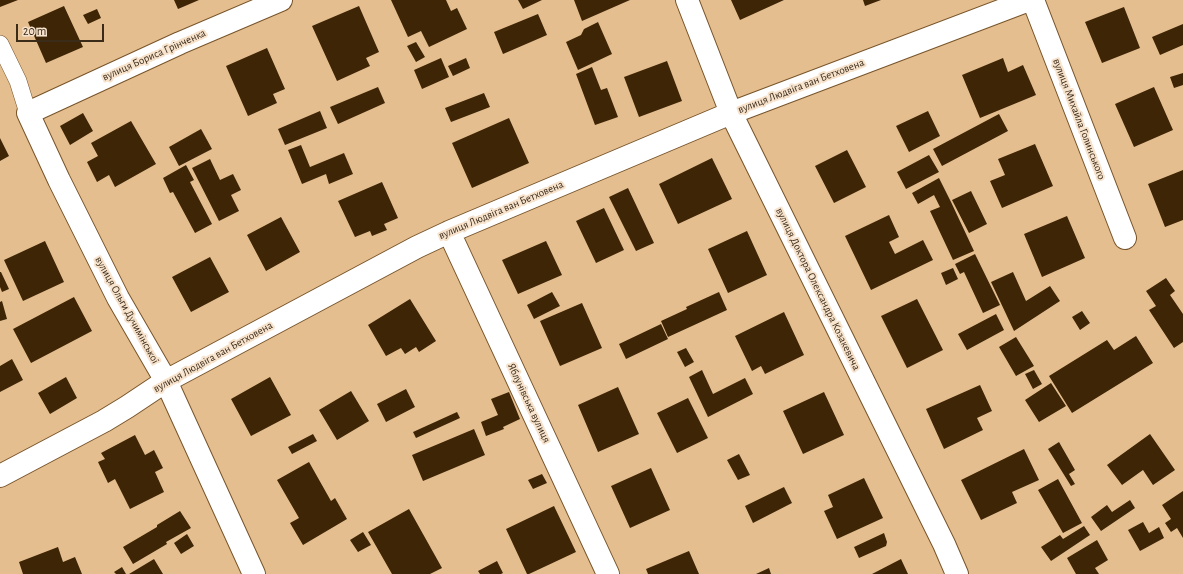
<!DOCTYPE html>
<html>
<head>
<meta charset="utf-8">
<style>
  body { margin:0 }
  #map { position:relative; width:1183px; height:574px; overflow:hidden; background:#e5be90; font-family:"Alegreya Sans",sans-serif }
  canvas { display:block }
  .scale { position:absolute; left:16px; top:24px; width:88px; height:18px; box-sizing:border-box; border:2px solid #3b2c1a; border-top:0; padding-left:5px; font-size:12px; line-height:14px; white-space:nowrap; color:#3b2c1a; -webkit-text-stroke:3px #f7e2cc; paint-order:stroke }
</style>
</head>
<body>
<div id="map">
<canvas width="1183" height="574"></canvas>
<div class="scale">20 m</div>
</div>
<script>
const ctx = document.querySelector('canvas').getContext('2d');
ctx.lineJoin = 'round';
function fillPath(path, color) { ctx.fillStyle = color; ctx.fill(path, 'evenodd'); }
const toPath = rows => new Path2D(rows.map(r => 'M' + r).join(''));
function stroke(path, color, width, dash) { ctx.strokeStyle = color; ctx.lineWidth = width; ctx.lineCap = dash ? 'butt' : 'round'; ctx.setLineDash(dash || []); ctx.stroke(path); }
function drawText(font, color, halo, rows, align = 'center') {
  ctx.font = font + ' "Alegreya Sans",sans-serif'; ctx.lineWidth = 4; ctx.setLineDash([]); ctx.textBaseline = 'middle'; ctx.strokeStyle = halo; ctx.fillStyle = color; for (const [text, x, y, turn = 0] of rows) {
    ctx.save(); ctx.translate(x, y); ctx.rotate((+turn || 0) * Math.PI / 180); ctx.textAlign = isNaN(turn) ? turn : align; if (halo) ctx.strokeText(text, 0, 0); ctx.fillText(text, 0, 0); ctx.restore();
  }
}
const building = toPath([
  [0,0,18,0,0,7],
  [174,0,199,0,178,9],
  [391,0,446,0,451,11,457,8,467,29,429,47,421,31,408,37],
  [518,0,542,0,523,9],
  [574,0,630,0,582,21],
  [731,0,784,0,740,20],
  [863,0,881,0,865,6],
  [64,6,83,47,46,63,28,22],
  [359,6,379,52,366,58,370,66,337,81,312,26],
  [1124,7,1140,48,1102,63,1085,22],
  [97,9,101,18,88,24,83,15],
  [538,14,547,35,503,54,494,32],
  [598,22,612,54,578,70,566,42,581,35,584,29],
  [1183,24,1183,45,1160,55,1152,37],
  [416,42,425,57,416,62,407,46],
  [267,48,285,89,273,94,277,103,248,116,226,66],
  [441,58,449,77,422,89,414,70],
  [466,58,470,68,453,76,448,66],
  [1003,58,1008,72,1023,65,1036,95,980,118,962,75],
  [667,61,682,101,639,117,624,77],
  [592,67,601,90,607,88,618,117,595,125,576,74],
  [1183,73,1183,85,1174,88,1170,77],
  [378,87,385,103,338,124,330,107],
  [1154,87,1173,130,1134,147,1115,104],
  [484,93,490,107,451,122,445,108],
  [320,111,327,128,285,145,278,129],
  [928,111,940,136,909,152,896,126],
  [83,113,93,131,70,145,60,126],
  [999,114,1008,131,942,166,933,149],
  [509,118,529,163,472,188,452,143],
  [131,121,156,164,115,187,109,175,97,182,87,162,98,156,91,143],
  [201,129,212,149,179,166,169,147],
  [0,138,9,156,0,161],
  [1035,144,1053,186,1002,208,990,181,1005,175,998,159],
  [301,145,310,167,344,153,353,174,329,184,326,174,302,184,288,150],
  [847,150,866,187,834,203,815,166],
  [929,155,939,172,906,189,897,172],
  [712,158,732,199,678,224,659,184],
  [210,159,220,180,233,174,241,190,231,195,239,211,219,221,192,168],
  [186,165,194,180,190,182,212,224,195,233,173,192,170,193,163,178],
  [1183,170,1183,220,1165,227,1148,184],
  [939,178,951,202,974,251,953,260,930,211,940,207,934,195,918,204,912,193],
  [382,182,398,218,384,224,387,230,372,236,370,231,355,237,338,201],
  [628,188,654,243,636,251,609,197],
  [971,191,987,224,969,233,952,200],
  [604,208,624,250,596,263,576,221],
  [889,215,899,237,889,242,895,254,923,240,933,260,871,290,845,236],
  [1067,216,1085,258,1042,277,1024,234],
  [281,217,300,252,266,271,247,235],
  [747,231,767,275,728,293,708,249],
  [45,241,64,282,23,301,4,260],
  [546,241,562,275,518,294,502,260],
  [975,254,1000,305,983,313,964,272,960,274,955,264],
  [210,257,229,292,191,312,172,277],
  [953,268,958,279,946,285,941,273],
  [0,272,1,272,9,289,2,292,0,287],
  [1013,272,1026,301,1050,286,1060,301,1014,331,991,282],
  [1166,278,1175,291,1170,295,1183,314,1183,342,1174,348,1149,310,1156,306,1146,291],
  [552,292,560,306,534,319,527,305],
  [719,292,727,310,668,337,661,321,687,309,686,307],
  [74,297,92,331,31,363,13,329],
  [410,299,436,341,419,352,416,347,405,354,401,348,386,356,368,325],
  [917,299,943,350,907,368,881,316],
  [2,301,7,319,0,321,0,302],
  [582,303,602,348,560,366,540,321],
  [1082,311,1090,323,1080,330,1072,317],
  [784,312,804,355,765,374,761,366,752,371,735,336],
  [996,314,1004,330,967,350,958,334],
  [661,324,668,339,626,359,619,344],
  [1136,336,1153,363,1072,413,1049,376,1107,340,1114,350],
  [1016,337,1034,366,1016,376,999,347],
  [686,348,694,362,685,367,677,352],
  [12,359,23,380,0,392,0,366],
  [702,370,713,394,745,378,753,394,708,417,689,377],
  [1034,370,1042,384,1033,389,1025,374],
  [66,377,77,398,50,414,38,393],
  [270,377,291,415,251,436,231,399],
  [1051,383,1066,406,1039,422,1025,400],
  [980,385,992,411,977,418,983,430,944,449,926,409],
  [618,387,639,434,598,452,578,405],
  [406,389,415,407,386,422,377,404],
  [351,391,369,421,337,440,319,410],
  [509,392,520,419,503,427,504,429,486,436,481,422,498,415,491,399],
  [824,392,844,435,803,454,783,411],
  [688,398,708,438,677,453,657,413],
  [457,412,460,418,416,438,413,432],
  [474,429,485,455,423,481,412,455],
  [313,434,317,441,292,454,288,447],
  [1150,434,1175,470,1153,485,1143,470,1122,485,1107,465],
  [135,435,145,455,154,450,163,468,155,472,164,492,130,509,115,479,108,483,98,462,105,459,101,453],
  [1059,442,1075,470,1069,474,1075,484,1071,486,1048,449],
  [1024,449,1039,480,1012,492,1017,503,981,520,961,480],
  [739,454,750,475,738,480,727,460],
  [309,462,331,501,335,498,347,519,303,545,290,523,299,518,277,480],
  [651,468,670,510,630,528,611,486],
  [542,474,547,483,533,489,528,480],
  [864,478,883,518,837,539,824,511,833,507,828,495],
  [1058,479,1082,523,1063,533,1038,490],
  [784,487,792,503,753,523,745,506],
  [1183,491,1183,538,1177,528,1171,532,1165,523,1171,519,1162,505],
  [1130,500,1135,508,1101,531,1091,517,1107,505,1112,512],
  [554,506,576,552,529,574,527,574,506,529],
  [409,509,442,568,430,574,392,574,368,532],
  [180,511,191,528,166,542,167,544,133,564,123,547,157,527,157,525],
  [1143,522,1149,533,1159,527,1164,538,1140,551,1128,530],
  [1084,526,1090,535,1051,561,1041,547,1060,535,1063,539],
  [363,532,371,545,358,552,350,540],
  [884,533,887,542,886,546,859,558,854,547],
  [187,534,194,546,181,554,174,543],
  [1097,540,1108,560,1095,568,1099,574,1076,574,1067,558],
  [58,547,63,562,75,557,82,574,23,574,19,562],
  [689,551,699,574,648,574,646,569],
  [154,559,163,574,129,574],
  [901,559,908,574,872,574],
  [497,561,503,573,501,574,480,574,478,571],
  [122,567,126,574,116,574,114,572],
  [769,568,771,574,756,574]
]);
const lane = toPath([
  [0,44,18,81,28,113]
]);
const street = toPath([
  [687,0,731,113,944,544,957,574],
  [1033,0,1125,238],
  [449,232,608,574],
  [0,476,104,421,127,407,166,381,417,247,449,232,731,113,1029,0],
  [254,574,166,381,118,298,59,180,28,113,180,43,281,0]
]);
const streetNames = [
  ["вулиця Бориса Грінченка",154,55,-24],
  ["вулиця Людвіга ван Бетховена",801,86,-21],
  ["вулиця Михайла Голинського",1079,119,69],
  ["вулиця Людвіга ван Бетховена",501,210,-23],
  ["вулиця Доктора Олександра Козакевича",818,289,64],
  ["вулиця Ольги Дучимінської",127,310,61],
  ["вулиця Людвіга ван Бетховена",213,357,-29],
  ["Яблунівська вулиця",529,403,65]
];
fillPath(building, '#3d2506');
stroke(lane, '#775429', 18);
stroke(street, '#775429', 24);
stroke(lane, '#fff', 17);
stroke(street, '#fff', 22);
drawText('11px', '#3b2c1a', '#f7e2cc', streetNames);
</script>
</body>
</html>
